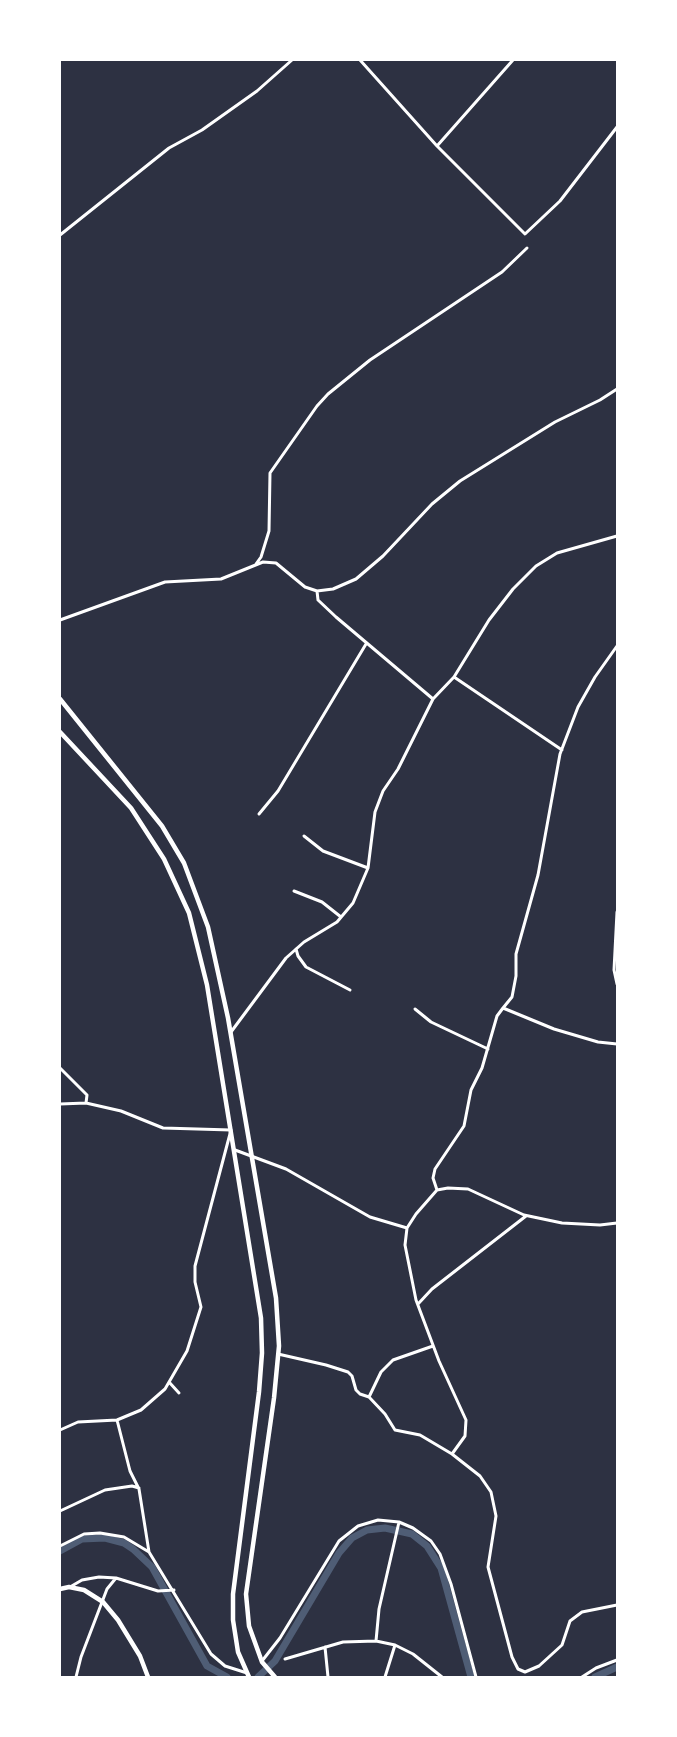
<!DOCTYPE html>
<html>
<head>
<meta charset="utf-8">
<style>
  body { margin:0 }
  #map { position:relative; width:677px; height:1737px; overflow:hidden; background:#2d3142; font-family:Lato,sans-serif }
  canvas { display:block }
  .frame { position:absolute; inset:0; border:61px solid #fff; pointer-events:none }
</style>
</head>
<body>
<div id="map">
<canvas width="677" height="1737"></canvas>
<div class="frame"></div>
</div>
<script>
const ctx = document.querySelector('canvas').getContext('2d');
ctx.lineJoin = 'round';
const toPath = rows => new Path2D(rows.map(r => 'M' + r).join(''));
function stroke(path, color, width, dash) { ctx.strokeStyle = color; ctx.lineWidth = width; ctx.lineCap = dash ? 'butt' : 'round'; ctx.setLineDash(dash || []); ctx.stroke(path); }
const canal = toPath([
  [60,1551,82,1539,105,1538,124,1543,133,1549,152,1567,207,1666,227,1677],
  [258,1677,275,1661,339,1553,352,1538,367,1530,385,1528,412,1534,427,1546,441,1568,471,1677],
  [595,1677,617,1667]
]);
const minor = toPath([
  [360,60,437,146],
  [513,60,437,146,525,234,560,201,617,127],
  [60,235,169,148,202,130,257,91,292,60],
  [256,564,261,557,269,531,270,473,317,406,328,394,370,360,502,272,527,248],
  [317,591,318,600,336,617,433,699],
  [60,620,165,582,221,579,263,562,276,563,305,587,317,591,333,589,356,579,383,556,432,504,460,481,555,422,600,400,617,389],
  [454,677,562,750],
  [259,814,278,791,366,644],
  [304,836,323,851,368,868],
  [294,891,322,902,341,917],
  [617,912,614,970,617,984],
  [296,949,298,956,306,967,350,990],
  [503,1008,512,997,516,976,516,954,538,875,560,754,578,707,595,677,617,646],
  [415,1009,431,1022,488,1049],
  [231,1032,286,958,304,942,337,922,353,903,368,868,375,812,383,791,398,769,433,699,454,677,489,620,513,589,536,566,557,553,617,536],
  [60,1068,87,1095,86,1103],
  [60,1104,86,1103,121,1111,163,1128,231,1130,195,1266,195,1282,201,1307,187,1351,165,1389,141,1410,117,1420,78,1422,60,1430],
  [235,1150,286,1169,370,1217,407,1228,405,1245,416,1300,439,1361,466,1420,465,1436,452,1454,480,1476,491,1492,496,1516,488,1567,512,1657,518,1669,525,1672,539,1666,562,1645,570,1621,582,1612,617,1605],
  [437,1190,433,1178,435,1169,464,1126,471,1090,482,1068,497,1016,503,1008,554,1029,598,1042,617,1044],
  [407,1228,416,1214,437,1190,448,1188,468,1189,524,1215,562,1223,600,1225,617,1223],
  [418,1304,432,1289,526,1216],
  [278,1354,326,1365,348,1372,352,1376,356,1390,360,1394,369,1397,385,1414,395,1430,420,1435,452,1454],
  [169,1382,179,1393],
  [369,1397,381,1372,393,1360,433,1346],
  [117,1420,130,1471,139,1489,149,1552,211,1654,225,1666,247,1673],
  [60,1511,105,1490,132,1486,139,1488],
  [60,1546,84,1534,100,1533,124,1537,149,1552],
  [70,1587,82,1580,99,1577,116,1578,158,1591,174,1590],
  [376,1641,379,1609,399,1522],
  [325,1647,328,1677],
  [285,1659,343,1642,376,1641,395,1645,413,1654,442,1677],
  [262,1661,280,1638,339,1541,358,1526,378,1520,399,1522,413,1528,431,1541,440,1554,451,1584,476,1677],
  [76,1677,81,1657,107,1589,116,1578],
  [385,1677,395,1645],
  [582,1677,596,1668,617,1660]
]);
const secondary = toPath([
  [60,699,162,826,184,863,208,927,228,1018,276,1298,279,1346,274,1398,246,1594,249,1626,262,1662,275,1677],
  [60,732,131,808,164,859,189,913,207,985,261,1318,262,1353,259,1392,233,1594,233,1620,238,1652,249,1677],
  [60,1589,69,1587,84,1590,103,1602,118,1620,140,1656,148,1677]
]);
stroke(canal, '#4f5d75', 7);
stroke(minor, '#fff', 3);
stroke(secondary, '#fff', 4.5);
</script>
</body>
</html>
